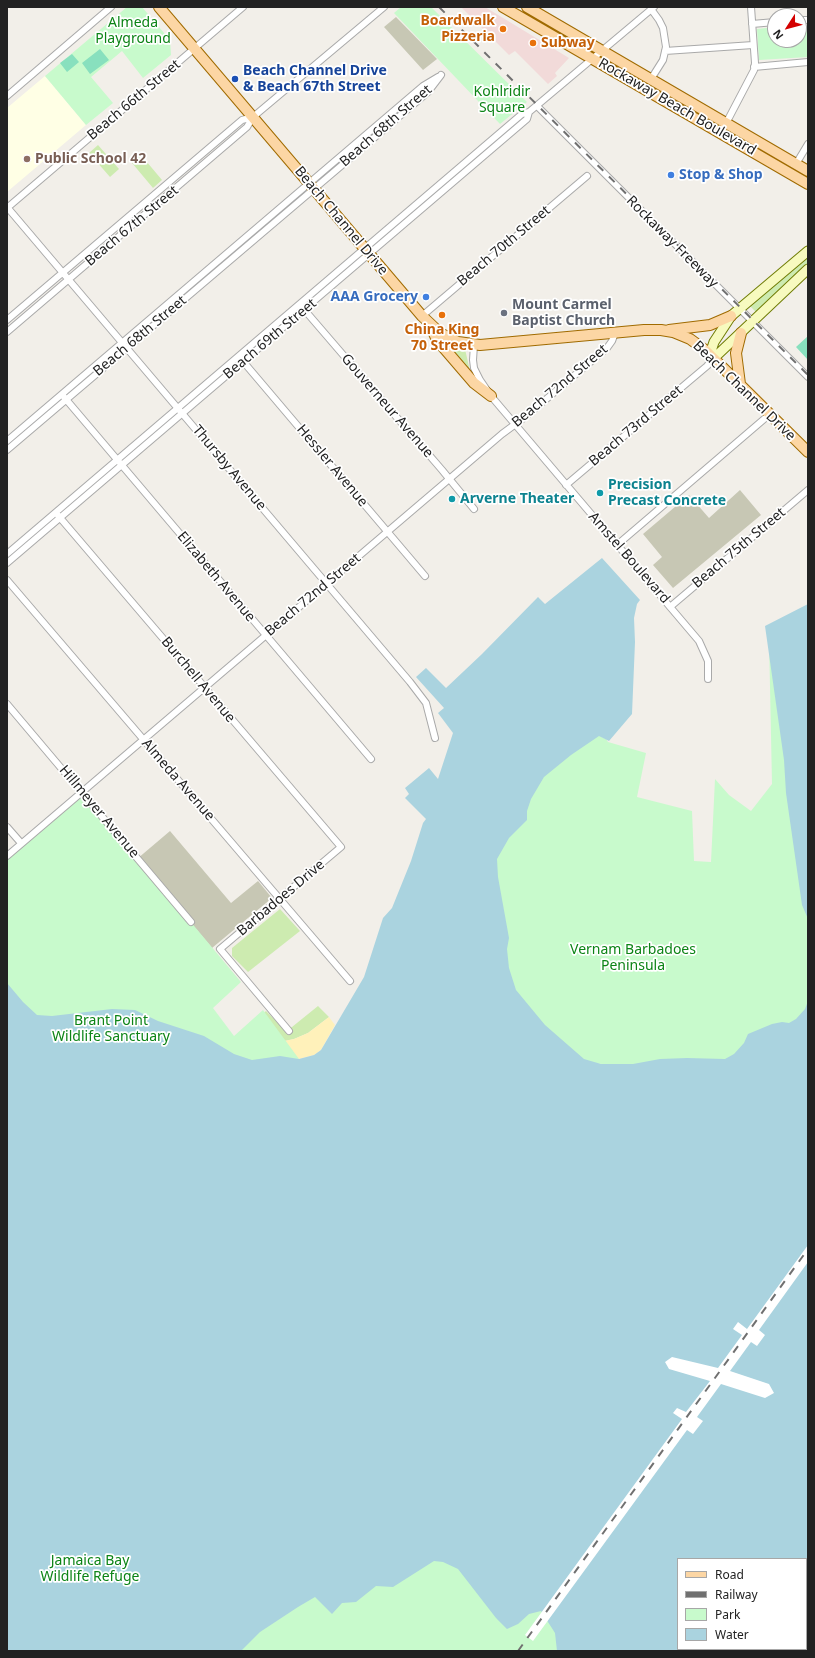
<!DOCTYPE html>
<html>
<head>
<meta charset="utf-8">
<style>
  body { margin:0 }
  #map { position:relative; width:815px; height:1658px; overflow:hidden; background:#f2efe9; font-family:"Noto Sans",sans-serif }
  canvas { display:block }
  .frame { position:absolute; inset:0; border:8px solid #222; pointer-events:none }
  .legend { position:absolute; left:677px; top:1558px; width:130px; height:92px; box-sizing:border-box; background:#fff; border:1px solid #a7a7a7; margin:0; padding:5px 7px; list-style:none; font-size:12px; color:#222 }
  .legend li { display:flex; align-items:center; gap:8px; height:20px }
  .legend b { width:20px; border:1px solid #a7a7a7 }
  .north { position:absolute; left:767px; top:8px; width:40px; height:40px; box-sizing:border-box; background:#fff; border:1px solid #a7a7a7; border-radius:50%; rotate:234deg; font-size:11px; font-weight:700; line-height:16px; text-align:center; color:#222 }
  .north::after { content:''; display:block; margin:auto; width:14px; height:18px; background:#d40000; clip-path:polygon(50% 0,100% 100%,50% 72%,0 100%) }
</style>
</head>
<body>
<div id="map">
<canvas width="815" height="1658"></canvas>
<div class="frame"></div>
<ul class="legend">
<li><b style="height:5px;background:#fcd6a4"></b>Road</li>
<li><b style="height:5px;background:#707070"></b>Railway</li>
<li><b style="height:11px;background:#c8facc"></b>Park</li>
<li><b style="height:11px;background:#aad3df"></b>Water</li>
</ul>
<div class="north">N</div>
</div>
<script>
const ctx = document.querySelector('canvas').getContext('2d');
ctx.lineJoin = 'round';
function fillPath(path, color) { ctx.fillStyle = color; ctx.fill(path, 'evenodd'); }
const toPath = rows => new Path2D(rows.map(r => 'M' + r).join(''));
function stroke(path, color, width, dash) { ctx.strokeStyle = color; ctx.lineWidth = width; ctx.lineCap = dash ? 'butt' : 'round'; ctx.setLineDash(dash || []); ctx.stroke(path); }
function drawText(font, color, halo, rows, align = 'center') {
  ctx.font = font + ' "Noto Sans",sans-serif'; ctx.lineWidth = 3.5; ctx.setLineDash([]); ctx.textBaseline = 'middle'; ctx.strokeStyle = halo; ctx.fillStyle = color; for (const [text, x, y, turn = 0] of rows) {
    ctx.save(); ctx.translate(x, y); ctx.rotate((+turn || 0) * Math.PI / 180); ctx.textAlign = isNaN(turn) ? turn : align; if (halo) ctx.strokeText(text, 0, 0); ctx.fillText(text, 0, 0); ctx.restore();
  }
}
const commercial = toPath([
  [461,7,485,7,569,58,555,73,557,76,548,84,515,51,509,55]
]);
const education = toPath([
  [45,76,86,125,7,192,7,108]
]);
const construction = toPath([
  [396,17,437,59,423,70,384,27],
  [740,490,761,515,673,588,653,565,662,557,643,534,689,495,709,518],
  [170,831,231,903,258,881,272,898,212,948,137,859]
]);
const grass = toPath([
  [98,145,119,169,110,177,89,153],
  [141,155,162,180,153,188,132,163],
  [808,255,808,264,756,312,750,306],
  [443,342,465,349,470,371],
  [280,909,300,931,248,972,232,956,232,948],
  [318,1006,329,1017,308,1033,294,1039,261,1046,238,1035,266,1011,285,1030,292,1027]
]);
const sand = toPath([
  [329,1017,335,1025,321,1050,314,1055,299,1059,261,1046,294,1039,308,1033]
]);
const park = toPath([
  [127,7,142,7,170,40,171,55,143,78,122,51,91,77,113,103,86,125,45,76],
  [401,7,431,7,527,102,500,124,394,13],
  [808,25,808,57,759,60,757,29,775,27,775,40,799,40,799,26],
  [769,638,808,887,808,1020,740,1062,666,1067,582,1063,539,1028,512,989,490,858,527,788,596,734,606,739,608,742,646,753,637,797,692,811,694,861,711,862,715,779,729,795,751,811,772,784],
  [82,792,241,982,213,1008,234,1036,263,1010,299,1059,7,1076,7,856],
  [7,1478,678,1559,678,1649,806,1649,808,1651,7,1651]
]);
const pitch = toPath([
  [100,49,109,60,90,74,82,63],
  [72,54,79,62,67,72,60,63],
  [808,336,808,360,796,347]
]);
const water = toPath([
  [602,558,640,600,637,604,634,618,635,642,632,714,609,741,599,736,571,755,544,777,531,799,527,811,527,820,509,838,497,859,498,877,509,938,507,949,509,968,516,990,545,1025,584,1059,601,1064,633,1064,660,1059,687,1058,725,1059,734,1054,744,1043,748,1034,772,1024,782,1022,789,1023,796,1019,805,1009,808,1001,808,1651,557,1651,555,1633,541,1611,529,1614,518,1624,507,1629,496,1618,458,1569,443,1562,434,1561,393,1587,376,1586,356,1602,342,1603,332,1614,315,1597,298,1607,260,1632,241,1651,7,1651,7,983,23,1002,37,1015,52,1016,112,1009,135,1010,158,1021,204,1036,234,1054,252,1060,280,1056,299,1059,314,1055,321,1050,364,977,383,918,392,908,411,861,423,823,426,819,405,798,409,794,405,788,429,768,438,779,453,733,438,713,444,708,416,677,426,668,446,688,482,654,538,597,545,604],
  [678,1559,806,1559,806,1649,678,1649],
  [808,604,808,919,802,905,786,793,784,760,765,626]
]);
const pier = toPath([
  [808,1245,808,1262,759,1330,765,1335,757,1346,751,1342,730,1371,769,1384,774,1393,765,1398,721,1384,697,1417,703,1421,693,1434,687,1430,533,1641,525,1635,682,1419,673,1413,677,1408,686,1412,710,1381,669,1369,665,1362,672,1357,718,1368,742,1335,733,1329,738,1322,747,1329]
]);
const street = toPath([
  [799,20,808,20],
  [752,24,775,22],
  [665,51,753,45],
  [754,67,808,62],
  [651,79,663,60,666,47,663,28,659,20,651,9],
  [7,96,111,7],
  [537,106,808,377],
  [721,133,754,70,755,63,751,7],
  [796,164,808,144],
  [7,207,410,682,426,703,435,738],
  [7,208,243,7],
  [302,307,442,470,474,509],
  [422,316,587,176],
  [7,320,242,120,253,117],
  [7,332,247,127,253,117,384,7],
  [474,345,473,360,474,368,480,380,491,396,699,641,708,661,708,679],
  [241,359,425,576],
  [64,397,371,759],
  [7,441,423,86,438,77],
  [7,450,428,92,441,75],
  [566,485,707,366,714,358],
  [56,513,341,847,220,949,289,1031],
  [617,545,770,414],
  [7,554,522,114,529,112,654,7],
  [7,563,527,119,529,112],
  [7,580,350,981],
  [670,607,808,490],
  [7,704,191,922],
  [7,827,21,843],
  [7,856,502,434,525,417,607,348,612,341,615,333]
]);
const secondary = toPath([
  [710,354,714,342,731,316,808,251],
  [714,358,808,269]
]);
const primary = toPath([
  [159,7,422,316,440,333,458,342,480,345,644,330,661,330,673,332,690,339,705,350,808,452],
  [503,7,808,184],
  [527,7,808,171],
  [432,329,437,340,474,383,491,396],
  [669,330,710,325,731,316],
  [740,384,736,353,741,333]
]);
const rail = toPath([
  [439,7,808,375],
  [518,1651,808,1249]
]);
const markers = [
  [503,29,4,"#e8710a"],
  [533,43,4,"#e8710a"],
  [235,79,4,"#1a4fb4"],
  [27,159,4,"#8d6e63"],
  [671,175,4,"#3f7fe0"],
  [426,297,4,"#3f7fe0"],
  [504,313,4,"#6b7280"],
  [442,315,4,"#e8710a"],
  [600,493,4,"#0f9aa8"],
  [452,499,4,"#0f9aa8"]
];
const foodNames = [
  ["Boardwalk",495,21],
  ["Pizzeria",495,37],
  ["Subway",541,43,"left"],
  ["China King",442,330,"center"],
  ["70 Street",442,346,"center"]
];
const parkNames = [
  ["Almeda",133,23],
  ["Playground",133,39],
  ["Kohlridir",502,92],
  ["Square",502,108],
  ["Vernam Barbadoes",633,950],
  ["Peninsula",633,966],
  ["Brant Point",111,1021],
  ["Wildlife Sanctuary",111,1037],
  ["Jamaica Bay",90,1561],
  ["Wildlife Refuge",90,1577]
];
const transitNames = [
  ["Beach Channel Drive",243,71],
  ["& Beach 67th Street",243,87]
];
const streetNames = [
  ["Beach 66th Street",134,100,-40],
  ["Rockaway Beach Boulevard",677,107,30],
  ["Beach 68th Street",386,126,-41],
  ["Beach Channel Drive",341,221,50],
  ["Beach 67th Street",132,226,-40],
  ["Rockaway Freeway",672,242,45],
  ["Beach 70th Street",504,246,-40],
  ["Beach 68th Street",140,336,-40],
  ["Beach 69th Street",270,339,-40],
  ["Beach 72nd Street",560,386,-40],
  ["Beach Channel Drive",744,391,44],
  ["Gouverneur Avenue",387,406,49],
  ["Beach 73rd Street",636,426,-40],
  ["Hessler Avenue",332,466,50],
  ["Thursby Avenue",229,468,50],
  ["Beach 75th Street",739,548,-40],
  ["Amstel Boulevard",629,558,49],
  ["Elizabeth Avenue",216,577,50],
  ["Beach 72nd Street",313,595,-40],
  ["Burchell Avenue",198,680,50],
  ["Almeda Avenue",178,780,49],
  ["Hillmeyer Avenue",99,812,50],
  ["Barbadoes Drive",281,898,-40]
];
const educationNames = [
  ["Public School 42",35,159]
];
const shopNames = [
  ["Stop & Shop",679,175],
  ["AAA Grocery",418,297,"right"]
];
const worshipNames = [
  ["Mount Carmel",512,305],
  ["Baptist Church",512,321]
];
const cultureNames = [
  ["Precision",608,485],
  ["Precast Concrete",608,501],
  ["Arverne Theater",460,499]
];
fillPath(commercial, '#f2dad9');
fillPath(education, '#ffffe5');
fillPath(construction, '#c7c7b4');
fillPath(grass, '#cdebb0');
fillPath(sand, '#fff1ba');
fillPath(park, '#c8facc');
fillPath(pitch, '#88e0be');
fillPath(water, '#aad3df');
fillPath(pier, '#fff');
stroke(street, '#a9a9a9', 8);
stroke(secondary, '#707d05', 11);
stroke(primary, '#a06b00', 12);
stroke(street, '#fff', 6);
stroke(secondary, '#f7fabf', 9);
stroke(primary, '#fcd6a4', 10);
stroke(rail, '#707070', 2, [8, 8]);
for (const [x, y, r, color] of markers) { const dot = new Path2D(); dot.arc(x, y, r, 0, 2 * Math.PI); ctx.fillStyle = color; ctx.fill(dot); stroke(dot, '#fff', 1.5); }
drawText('bold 14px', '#c56008', '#fff', foodNames, 'right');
drawText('14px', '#0c8416', '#fff', parkNames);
drawText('bold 14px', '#164399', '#fff', transitNames, 'left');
drawText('14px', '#222', '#fff', streetNames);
drawText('bold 14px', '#785e54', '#fff', educationNames, 'left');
drawText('bold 14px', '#366cbe', '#fff', shopNames, 'left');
drawText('bold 14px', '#5b616d', '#fff', worshipNames, 'left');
drawText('bold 14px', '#0d838f', '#fff', cultureNames, 'left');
</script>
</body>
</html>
